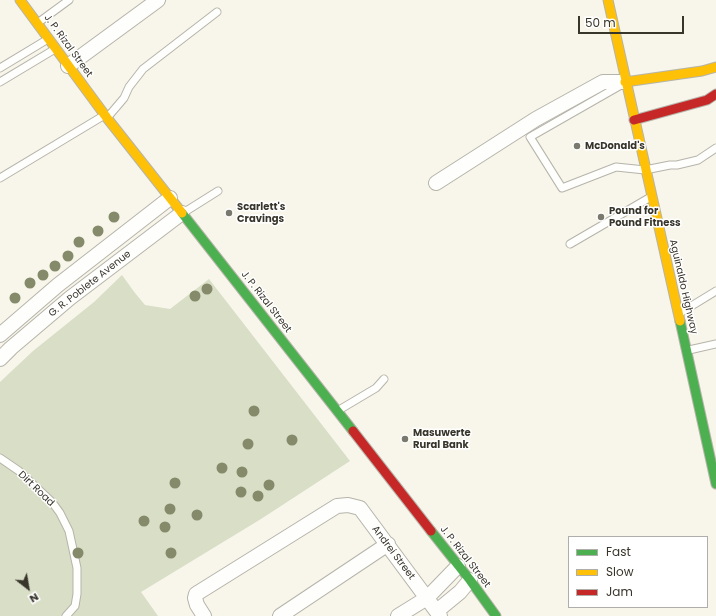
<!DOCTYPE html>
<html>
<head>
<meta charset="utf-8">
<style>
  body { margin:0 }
  #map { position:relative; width:716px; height:616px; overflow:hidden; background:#f8f6ea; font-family:Poppins,sans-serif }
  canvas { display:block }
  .legend { position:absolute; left:568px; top:536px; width:140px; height:72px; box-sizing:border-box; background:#fff; border:1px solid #afaeaa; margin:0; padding:5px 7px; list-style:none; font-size:12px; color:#38352b }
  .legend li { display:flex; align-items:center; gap:8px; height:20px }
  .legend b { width:20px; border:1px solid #afaeaa }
  .north { position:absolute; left:8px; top:568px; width:40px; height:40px; -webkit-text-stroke:3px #fff; paint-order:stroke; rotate:149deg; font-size:11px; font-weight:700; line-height:16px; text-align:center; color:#38352b }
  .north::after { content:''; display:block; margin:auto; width:14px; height:18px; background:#38352b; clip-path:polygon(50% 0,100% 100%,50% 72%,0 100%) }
  .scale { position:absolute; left:578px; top:16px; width:106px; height:18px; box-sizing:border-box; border:2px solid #38352b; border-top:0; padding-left:5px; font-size:12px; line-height:14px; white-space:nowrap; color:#38352b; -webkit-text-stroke:3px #fff; paint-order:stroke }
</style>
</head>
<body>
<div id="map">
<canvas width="716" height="616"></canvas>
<ul class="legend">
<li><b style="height:5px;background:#4caf50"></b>Fast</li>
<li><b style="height:5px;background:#ffc107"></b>Slow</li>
<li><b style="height:5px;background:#c62828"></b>Jam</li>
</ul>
<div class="north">N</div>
<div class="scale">50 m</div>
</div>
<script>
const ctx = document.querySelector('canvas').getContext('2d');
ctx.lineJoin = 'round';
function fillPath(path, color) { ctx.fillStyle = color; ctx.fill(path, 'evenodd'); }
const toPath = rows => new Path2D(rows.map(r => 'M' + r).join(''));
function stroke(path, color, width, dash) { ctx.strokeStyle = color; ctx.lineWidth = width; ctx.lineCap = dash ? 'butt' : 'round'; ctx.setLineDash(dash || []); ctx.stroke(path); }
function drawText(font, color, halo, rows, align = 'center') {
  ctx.font = font + ' Poppins,sans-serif'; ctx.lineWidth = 3; ctx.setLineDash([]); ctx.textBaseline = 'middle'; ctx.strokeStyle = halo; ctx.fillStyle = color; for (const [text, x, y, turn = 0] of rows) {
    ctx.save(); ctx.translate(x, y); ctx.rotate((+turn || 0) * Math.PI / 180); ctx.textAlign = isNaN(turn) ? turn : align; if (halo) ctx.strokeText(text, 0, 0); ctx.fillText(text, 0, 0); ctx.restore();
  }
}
const green = toPath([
  [122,275,135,293,145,305,170,309,209,279,350,461,261,519,141,592,158,616,0,616,0,382,33,351,94,302]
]);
const lane = toPath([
  [39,22,69,0],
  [0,68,48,39],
  [0,82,55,49],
  [621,85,530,137,562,188,616,167,645,170,670,165,677,165,698,160,716,148],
  [107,118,124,98,129,87,143,69,217,12],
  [0,178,103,116],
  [183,213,218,191],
  [570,244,649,198],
  [680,313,716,291],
  [689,350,716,344],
  [339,410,376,388,384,379],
  [0,458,19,471,52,502,60,513,69,531,77,568,77,594,75,606,66,616]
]);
const street = toPath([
  [68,66,158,0],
  [436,183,536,119,603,82,625,82],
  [0,335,58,285,170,198],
  [0,359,11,348,70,298,182,213],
  [437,611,460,592,470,580],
  [204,616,197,605,195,598,196,594,337,506,348,505,360,508,440,616],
  [280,616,388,544],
  [398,616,427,598,458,566]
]);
const fast = toPath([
  [182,213,353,431],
  [680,321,716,484],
  [431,531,470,580,496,616]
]);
const slow = toPath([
  [20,0,107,118,182,213],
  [608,0,680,321],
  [625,82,702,71,716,67]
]);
const jam = toPath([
  [634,120,707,100,716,94],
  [353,431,431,531]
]);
const trees = [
  [114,217],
  [98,231],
  [79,242],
  [68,256],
  [55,266],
  [43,275],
  [30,283],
  [207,289],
  [195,296],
  [15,298],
  [254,411],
  [292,440],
  [248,444],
  [222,468],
  [242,472],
  [175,483],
  [269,485],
  [241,492],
  [258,496],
  [170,509],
  [197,515],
  [144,521],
  [165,527],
  [78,553],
  [171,553]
];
const markers = [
  [577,146,4,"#7b796e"],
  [229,213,4,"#7b796e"],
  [601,217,4,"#7b796e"],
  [405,439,4,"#7b796e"]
];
const streetNames = [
  ["J. P. Rizal Street",68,46,54],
  ["G. R. Poblete Avenue",90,284,-38],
  ["Aguinaldo Highway",683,287,77],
  ["J. P. Rizal Street",266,302,52],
  ["Dirt Road",36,489,44],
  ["Andrei Street",393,553,53],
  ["J. P. Rizal Street",465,557,52]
];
const poiNames = [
  ["McDonald's",585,146],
  ["Scarlett's",237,207],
  ["Cravings",237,219],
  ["Pound for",609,211],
  ["Pound Fitness",609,223],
  ["Masuwerte",413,433],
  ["Rural Bank",413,445]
];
fillPath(green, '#d9dec7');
stroke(lane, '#b6b4aa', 9);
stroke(street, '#b6b4aa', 16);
stroke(fast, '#b6b4aa', 11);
stroke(slow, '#b6b4aa', 11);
stroke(jam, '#b6b4aa', 11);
stroke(lane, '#fefefc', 7);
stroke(street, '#fefefc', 14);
stroke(fast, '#4caf50', 9);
stroke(slow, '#ffc107', 9);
stroke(jam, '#c62828', 9);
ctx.fillStyle = '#848a6a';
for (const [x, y] of trees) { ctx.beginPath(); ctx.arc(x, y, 5.5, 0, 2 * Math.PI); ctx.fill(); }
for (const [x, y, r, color] of markers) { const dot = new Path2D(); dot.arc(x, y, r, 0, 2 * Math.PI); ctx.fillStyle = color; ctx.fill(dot); stroke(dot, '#fff', 1.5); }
drawText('10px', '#38352b', '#fff', streetNames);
drawText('bold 10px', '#38352b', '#fff', poiNames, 'left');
</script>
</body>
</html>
